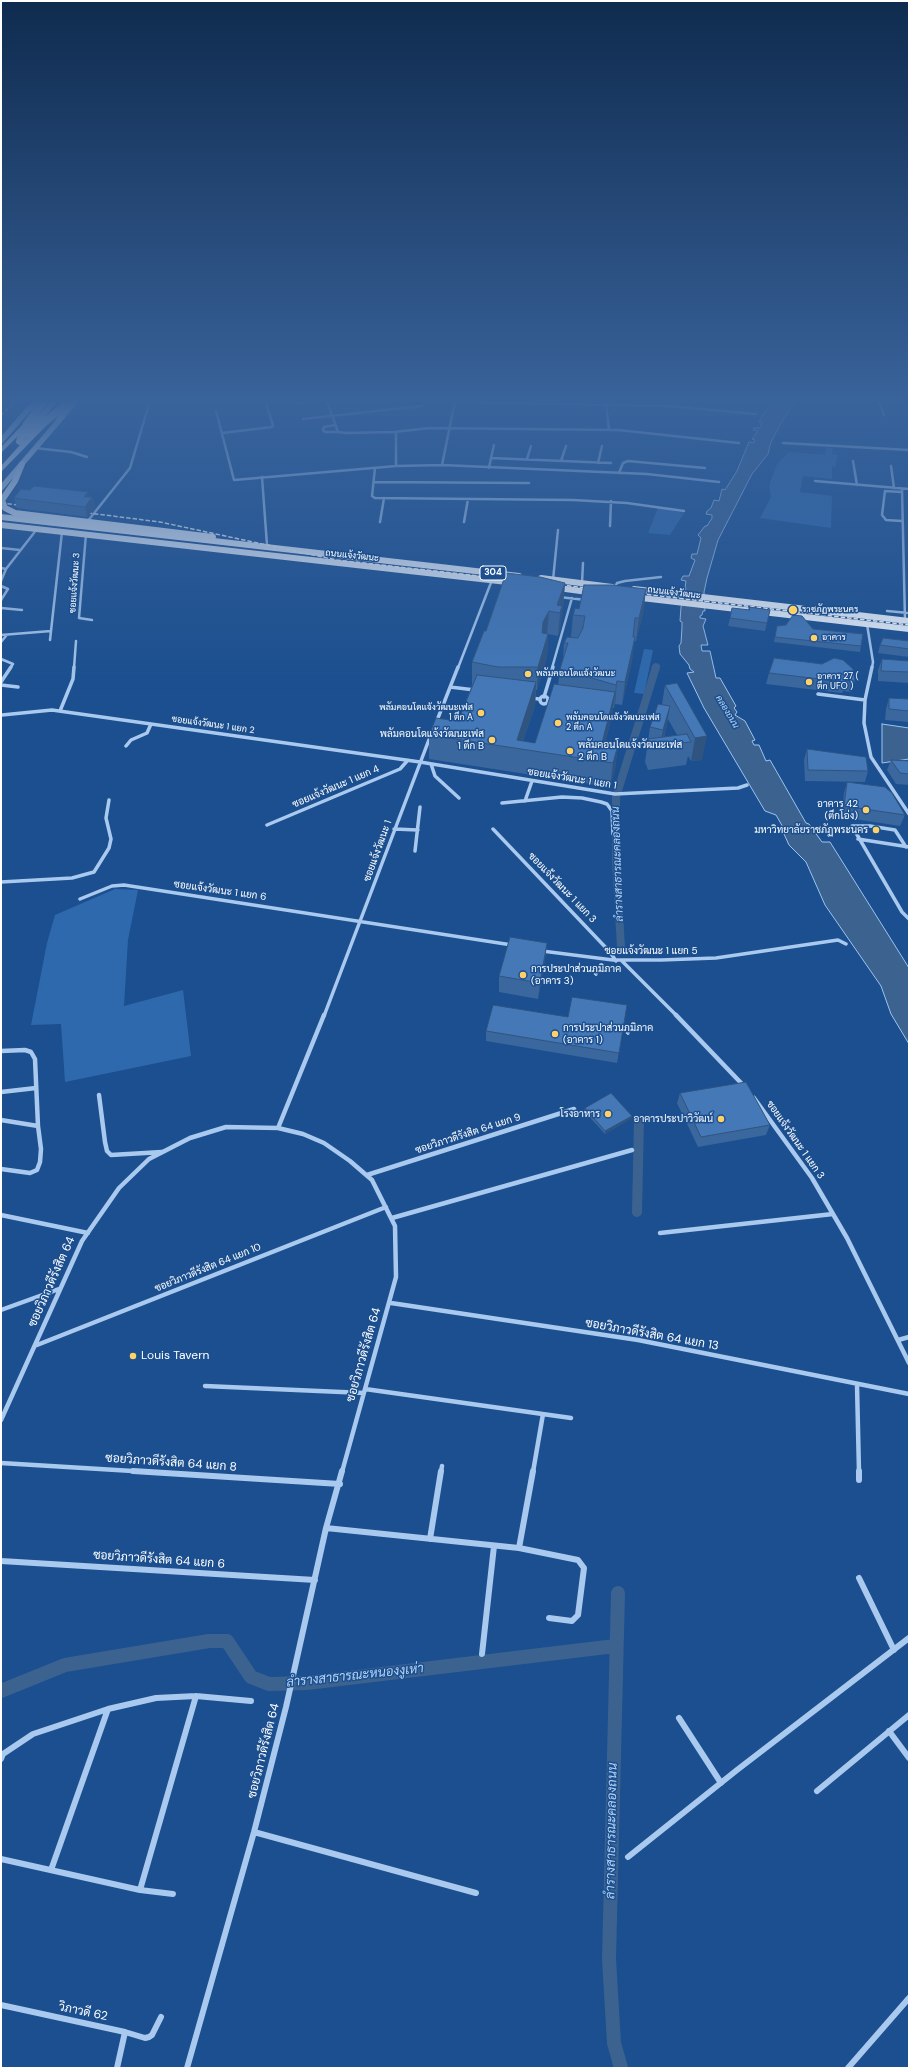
<!DOCTYPE html>
<html>
<head>
<meta charset="utf-8">
<style>
  body { margin:0 }
  #map { position:relative; width:910px; height:2069px; overflow:hidden; background:#1b4f8f; font-family:"DM Sans",sans-serif }
  canvas { display:block }
  .frame { position:absolute; inset:0; border:2px solid #fff; pointer-events:none }
</style>
</head>
<body>
<div id="map">
<canvas width="910" height="2069"></canvas>
<div class="frame"></div>
</div>
<script>
const ctx = document.querySelector('canvas').getContext('2d');
ctx.lineJoin = 'round';
function fillPath(path, color) { ctx.fillStyle = color; ctx.fill(path, 'evenodd'); }
const toPath = rows => new Path2D(rows.map(r => 'M' + r).join(''));
function stroke(path, color, width, dash) { ctx.strokeStyle = color; ctx.lineWidth = width; ctx.lineCap = dash ? 'butt' : 'round'; ctx.setLineDash(dash || []); ctx.stroke(path); }
function drawText(font, color, halo, rows, align = 'center') {
  ctx.font = font + ' "DM Sans",Sarabun,sans-serif'; ctx.lineWidth = 3; ctx.setLineDash([]); ctx.textBaseline = 'middle'; ctx.strokeStyle = halo; ctx.fillStyle = color; for (const [text, x, y, turn = 0] of rows) {
    ctx.save(); ctx.translate(x, y); ctx.rotate((+turn || 0) * Math.PI / 180); ctx.textAlign = isNaN(turn) ? turn : align; if (halo) ctx.strokeText(text, 0, 0); ctx.fillText(text, 0, 0); ctx.restore();
  }
}
const green = toPath([
  [826,447,833,448,832,454,838,455,835,467,832,466,832,479,803,476,800,492,832,496,831,528,760,518,771,497,769,485,777,464,789,452,825,455],
  [658,508,684,513,670,535,648,533],
  [644,649,653,650,644,694,634,693],
  [115,889,138,890,128,940,124,1006,183,990,191,1056,65,1082,61,1024,31,1025,47,943,55,915]
]);
const water = toPath([
  [772,401,796,401,784,418,771,442,768,454,752,474,718,540,707,578,704,592,705,611,703,611,702,615,700,616,700,618,706,619,703,626,708,645,701,645,702,651,710,651,716,678,720,678,736,706,734,708,737,712,735,715,745,721,755,740,752,741,754,745,759,745,766,761,770,760,806,823,809,824,822,842,830,842,909,968,909,1044,891,1014,881,986,825,905,806,862,789,845,784,834,784,829,776,815,765,811,704,708,687,673,694,672,690,669,689,665,680,654,679,646,681,643,682,627,682,622,680,621,681,607,686,588,685,588,686,581,681,580,683,576,689,576,695,560,691,558,692,554,697,554,701,538,698,535,705,526,707,526,712,518,712,515,706,514,707,511,711,508,714,500,719,501,722,489,725,490,737,471,749,442,754,443,755,440,752,439,758,431,753,430,754,428,760,428,762,423,759,422,765,411,769,410,767,410,772,401],
  [882,724,909,728,909,759,882,763,882,724]
]);
const canalFar2 = toPath([
  [621,947,616,862,616,797,656,667]
]);
const canalFar1 = toPath([
  [637,1212,639,1120]
]);
const canal = toPath([
  [618,1593,609,1959,614,2043,621,2068],
  [1,1691,65,1665,209,1641,227,1641,251,1677,269,1684,307,1683,615,1646]
]);
const streetFar3 = toPath([
  [327,401,338,432,347,433,394,432,430,428,618,430,739,443],
  [879,401,884,415],
  [455,402,669,406,756,414],
  [297,403,312,401],
  [606,404,609,430],
  [216,411,234,480,396,466,442,465,647,474,719,482],
  [303,419,422,406],
  [335,425,324,427,323,430,325,432,338,432],
  [222,433,272,427,273,425,265,401],
  [396,434,396,466],
  [783,443,909,450],
  [35,448,71,452,87,457],
  [491,458,494,445],
  [527,459,531,446],
  [561,461,566,446],
  [853,461,857,485],
  [598,463,602,446],
  [442,465,455,401],
  [891,466,894,488],
  [375,468,372,496,375,498,573,500,627,503,684,511],
  [489,468,491,458,611,463],
  [619,473,623,463,628,461,705,468],
  [262,477,267,545],
  [815,481,909,489],
  [374,482,529,483],
  [902,489,905,620],
  [902,492,885,491,882,515,886,520,902,521],
  [87,522,130,468,149,404],
  [380,522,384,498],
  [464,522,468,499],
  [610,526,611,501],
  [86,534,79,618,92,620],
  [1,548,20,550],
  [1,568,6,569,1,581],
  [6,569,37,529],
  [553,580,558,530],
  [582,583,583,563],
  [1,586,8,589,1,600],
  [615,587,617,583,625,581,661,577],
  [559,597,586,600],
  [1,608,22,610],
  [887,611,909,613],
  [867,624,873,662,872,668],
  [1,635,51,631],
  [50,640,62,532],
  [1,642,6,636],
  [1,659,13,664,10,668],
  [74,668,76,641],
  [458,668,492,580],
  [552,668,572,598]
]);
const streetFar2 = toPath([
  [872,667,865,700,864,723,871,757,909,814],
  [1,682,11,667],
  [1,685,18,687],
  [450,687,475,690],
  [818,694,865,700],
  '540 700a4 4 0 1 1 8 0a4 4 0 1 1-8 0Z',
  [544,697,553,667],
  [530,698,539,699],
  [60,711,73,679,74,667],
  [2,715,52,710,420,762,615,794,738,788,747,785],
  [436,723,458,667],
  [126,746,131,740,147,733,151,724],
  [431,764,435,776,459,798],
  [525,801,532,781],
  [502,803,562,797,582,798,601,802,607,804,612,811,613,834],
  [267,825,400,769,408,760],
  [394,829,418,830],
  [493,829,610,952,616,961],
  [858,839,909,847],
  [906,847,895,830,870,826,852,826,902,912,909,919],
  [415,851,420,807],
  [1,882,72,878,94,872,109,848,111,839,106,818,109,800],
  [80,899,112,886,124,885,512,945],
  [542,951,613,960,661,960,716,958,838,940,846,944],
  [621,960,677,1016],
  [324,1016,430,737]
]);
const streetFar1 = toPath([
  [676,1015,743,1085],
  [1,1051,25,1050,31,1052,35,1059,38,1126,41,1149,40,1162,37,1170,30,1173,1,1169],
  [1,1092,36,1088],
  [99,1095,105,1142,107,1151,111,1155,162,1152],
  [754,1098,812,1178,847,1238,909,1363],
  [1,1120,38,1126],
  [278,1128,324,1015],
  [367,1175,574,1109],
  [1,1215,88,1233],
  [392,1218,632,1150],
  [660,1233,833,1214],
  [391,1303,638,1340,909,1394],
  [1,1310,59,1289],
  [898,1340,909,1337],
  [37,1345,386,1207],
  [857,1385,859,1472],
  [205,1386,364,1393],
  [365,1389,571,1418],
  [1,1420,82,1241,119,1188,149,1159,190,1138,226,1127,278,1128,303,1134,324,1143,350,1161,372,1180,395,1226,396,1277,342,1472],
  [1,1463,149,1472],
  [441,1472,442,1466],
  [533,1472,543,1414]
]);
const street = toPath([
  [133,1471,340,1484],
  [859,1471,859,1480],
  [326,1528,519,1548,578,1560,584,1568,578,1615,572,1621,549,1618],
  [430,1539,441,1471],
  [519,1548,533,1471],
  [1,1561,315,1580],
  [859,1578,894,1650],
  [482,1654,494,1546],
  [679,1718,721,1783],
  [889,1731,909,1758],
  [1,1759,3,1754,33,1734,108,1709,156,1698,196,1696,251,1701],
  [817,1791,909,1715],
  [254,1832,476,1893],
  [628,1857,737,1770,909,1638],
  [1,1859,140,1890,173,1894],
  [51,1870,108,1709],
  [140,1890,196,1696],
  [1,2005,125,2032,117,2068],
  [125,2032,145,2038,149,2037,152,2035,161,2017],
  [187,2068,254,1832,286,1707,326,1528,342,1471],
  [848,2068,909,1998]
]);
const secondary = toPath([
  [1,441,32,405],
  [1,488,76,401]
]);
const primary = toPath([
  [22,464,15,481,2,500,5,508,15,513,213,537],
  [1,525,516,583],
  [205,540,519,576],
  [541,578,612,587],
  [551,587,595,593],
  [634,589,909,621],
  [633,597,909,629]
]);
const highway = toPath([
  [35,401,43,401,28,413,24,413,24,411,35,401],
  [51,401,58,401,32,433,26,433,26,429,51,401],
  [67,401,74,401,61,422,57,422,55,421,67,401],
  [30,417,36,418,1,453,1,447,30,417],
  [38,425,45,427,1,472,1,466,38,425]
]);
const rail = toPath([
  [1,416,15,401],
  [1,503,27,506],
  [81,512,160,522,337,560,515,580],
  [554,584,594,589],
  [634,593,909,625]
]);
const primaryBridge = toPath([
  [1,517,205,540]
]);
const highwayBridge = toPath([
  [29,435,70,401],
  [20,441,27,424,44,401]
]);
const wall = toPath([
  [92,497,95,508,87,517,17,508,14,498],
  [565,583,563,606,562,610,560,629,558,636,548,634,547,657,537,690,536,690,535,706,523,741,535,743,558,685,560,669,563,658,564,643,571,637,573,615,579,609,646,589,643,613,636,641,634,641,632,660,622,705,615,704,614,708,613,708,612,716,605,743,618,745,615,769,610,787,429,759,429,735,458,721,472,685,472,662,486,631],
  [749,607,770,610,765,631,728,626,730,618,748,610],
  [777,626,813,629,861,646,860,652,774,642],
  [909,641,909,657,878,653,880,645],
  [882,659,909,661,909,683,878,681,878,670],
  [769,673,855,681,851,692,843,691,842,693,766,684],
  [677,683,702,760,691,761,688,756,686,765,648,770,645,762,650,727,662,704,665,685],
  [668,719,677,735,664,737,666,729],
  [889,698,909,699,909,722,885,720,886,709],
  [807,749,868,771,865,782,805,781,804,760],
  [891,760,909,761,909,785,896,784,887,770],
  [847,782,905,815,900,826,841,817,844,793],
  [547,943,545,959,538,999,499,992,499,976],
  [627,1005,617,1063,486,1041,486,1031,568,1017],
  [680,1093,770,1125,766,1135,698,1147,677,1103],
  [585,1108,632,1118,605,1134,584,1111]
]);
const shadedWall = toPath([
  [1,401,8,401,1,409],
  [88,492,90,500,92,497,95,508,87,517,85,507,84,497],
  [565,583,563,606,562,610,560,629,558,636,560,613,557,605],
  [646,589,643,613,636,641,639,618],
  [549,611,547,634,542,633,543,622],
  [548,634,547,657,537,690,538,667],
  [635,637,632,660,622,705,625,682],
  [617,681,615,704,614,708,616,685],
  [536,682,535,706,520,749,517,740],
  [615,692,612,716,600,761,602,743],
  [670,706,666,729,661,745,660,745,663,730],
  [707,736,702,760,691,761,695,738],
  [618,745,615,769,610,787,613,763],
  [547,943,545,959,538,999,540,983],
  [632,1116,632,1118,605,1134,605,1131]
]);
const building = toPath([
  [34,486,88,492,84,497,92,497,85,507,14,498,21,489,30,490,34,486],
  [506,573,540,577,565,583,557,605,562,606,560,613,549,611,543,622,542,633,548,634,538,667,498,667,472,662,484,631,486,631,506,573],
  [584,585,612,585,646,589,639,618,635,618,633,637,635,637,625,682,617,681,616,685,560,669,568,643,564,643,567,637,578,638,583,628,585,616,573,615,575,608,579,609,584,585],
  [749,607,770,610,767,623,730,618,732,608,750,610,749,607],
  [793,615,802,616,813,629,863,634,861,646,775,637,777,626,786,625,793,615],
  [883,638,909,641,909,649,880,645,883,638],
  [774,658,822,664,834,658,843,660,853,669,855,681,846,680,845,682,769,673,774,658],
  [882,659,909,661,909,672,881,671,882,659],
  [477,675,536,682,517,740,535,743,554,684,615,692,602,743,618,745,613,763,429,735,436,718,458,721,477,675],
  [677,683,707,736,695,738,665,685,677,683],
  [889,698,909,699,909,711,889,709,889,698],
  [658,704,670,706,663,730,650,727,658,704],
  [687,734,691,742,651,746,648,739,687,734],
  [807,749,866,757,868,771,808,770,807,749],
  [891,760,909,761,909,774,900,773,891,760],
  [847,782,885,787,892,793,905,815,844,806,847,782],
  [510,937,547,943,540,983,499,976,510,937],
  [572,997,627,1005,619,1053,486,1031,493,1005,568,1017,572,997],
  [746,1082,770,1125,701,1137,680,1093,746,1082],
  [611,1093,632,1116,605,1131,585,1108,611,1093]
]);
const markers = [
  [793,610,5,"#ffd166"],
  [814,638,4,"#ffd166"],
  [528,674,4,"#ffd166"],
  [809,682,4,"#ffd166"],
  [481,713,4,"#ffd166"],
  [558,723,4,"#ffd166"],
  [492,740,4,"#ffd166"],
  [570,751,4,"#ffd166"],
  [866,810,4,"#ffd166"],
  [876,830,4,"#ffd166"],
  [523,975,4,"#ffd166"],
  [555,1034,4,"#ffd166"],
  [608,1114,4,"#ffd166"],
  [721,1119,4,"#ffd166"],
  [133,1356,4,"#ffd166"]
];
const farStreetnames = [
  ["ถนนแจ้งวัฒนะ",352,556,6],
  ["ซอยแจ้งวัฒนะ 3",75,583,-86],
  ["ถนนแจ้งวัฒนะ",674,593,7],
  ["ซอยแจ้งวัฒนะ 1 แยก 2",213,725,8]
];
const shields = [
  [493,573,26]
];
const shieldNames = [
  ["304",493,573]
];
const farPoinames = [
  ["ราชภัฏพระนคร",802,610],
  ["อาคาร",822,638],
  ["พลัมคอนโดแจ้งวัฒนะ",536,674],
  ["อาคาร 27 (",817,677],
  ["ตึก UFO )",817,687],
  ["พลัมคอนโดแจ้งวัฒนะเฟส",473,708,"right"],
  ["1 ตึก A",473,718,"right"],
  ["พลัมคอนโดแจ้งวัฒนะเฟส",566,718],
  ["2 ตึก A",566,728]
];
const farWaternames = [
  ["คลองถนน",727,712,59]
];
const poiNames = [
  ["พลัมคอนโดแจ้งวัฒนะเฟส",484,734],
  ["1 ตึก B",484,746],
  ["พลัมคอนโดแจ้งวัฒนะเฟส",578,745,"left"],
  ["2 ตึก B",578,757,"left"],
  ["อาคาร 42",858,804],
  ["(ตึกโอ่ง)",858,816],
  ["มหาวิทยาลัยราชภัฏพระนคร",868,830],
  ["การประปาส่วนภูมิภาค",531,969,"left"],
  ["(อาคาร 3)",531,981,"left"],
  ["การประปาส่วนภูมิภาค",563,1028,"left"],
  ["(อาคาร 1)",563,1040,"left"],
  ["โรงอาหาร",600,1114],
  ["อาคารประปาวิวัฒน์",713,1119]
];
const streetNames = [
  ["ซอยแจ้งวัฒนะ 1 แยก 1",572,779,9],
  ["ซอยแจ้งวัฒนะ 1 แยก 4",336,787,-23],
  ["ซอยแจ้งวัฒนะ 1",378,851,-70],
  ["ซอยแจ้งวัฒนะ 1 แยก 3",562,888,46],
  ["ซอยแจ้งวัฒนะ 1 แยก 6",220,891,8],
  ["ซอยแจ้งวัฒนะ 1 แยก 5",651,951],
  ["ซอยวิภาวดีรังสิต 64 แยก 9",468,1134,-18],
  ["ซอยแจ้งวัฒนะ 1 แยก 3",795,1140,55],
  ["ซอยวิภาวดีรังสิต 64 แยก 10",208,1268,-22]
];
const waterNames = [
  ["ลำรางสาธารณะคลองถนน",618,864,-92]
];
const nearStreetnames = [
  ["ซอยวิภาวดีรังสิต 64",52,1282,-66],
  ["ซอยวิภาวดีรังสิต 64 แยก 13",652,1335,10],
  ["ซอยวิภาวดีรังสิต 64",364,1355,-74],
  ["ซอยวิภาวดีรังสิต 64 แยก 8",171,1463,4],
  ["ซอยวิภาวดีรังสิต 64 แยก 6",159,1560,4],
  ["ซอยวิภาวดีรังสิต 64",264,1751,-76],
  ["วิภาวดี 62",83,2012,12]
];
const nearPoinames = [
  ["Louis Tavern",141,1356]
];
const nearWaternames = [
  ["ลำรางสาธารณะหนองงูเห่า",355,1676,-6],
  ["ลำรางสาธารณะคลองถนน",612,1831,-89]
];
fillPath(green, '#2e69ad');
fillPath(water, '#3c6290');
stroke(water, '#9cc4f0', 1);
stroke(canalFar2, '#3c6290', 8);
stroke(canalFar1, '#3c6290', 10);
stroke(canal, '#3c6290', 14);
stroke(streetFar3, '#a9c9ee', 2.5);
stroke(streetFar2, '#a9c9ee', 3.5);
stroke(streetFar1, '#a9c9ee', 4.5);
stroke(street, '#a9c9ee', 6);
stroke(secondary, '#d6e6fa', 5.5);
stroke(primary, '#f0f6ff', 6);
fillPath(highway, '#fff');
stroke(rail, '#fff', 1.5, [4.5, 2]);
stroke(primaryBridge, '#f0f6ff', 6);
stroke(highwayBridge, '#fff', 8);
fillPath(wall, '#3a679d');
fillPath(shadedWall, '#305480');
fillPath(building, '#4478b7');
stroke(building, '#305480', 1);
const sky = ctx.createLinearGradient(0, 0, 0, 691);
sky.addColorStop(0, '#0f2b4f');
sky.addColorStop(0.58, '#39639b');
sky.addColorStop(1, '#39639b00');
ctx.fillStyle = sky;
ctx.fillRect(0, 0, 910, 691);
for (const [x, y, r, color] of markers) { const dot = new Path2D(); dot.arc(x, y, r, 0, 2 * Math.PI); ctx.fillStyle = color; ctx.fill(dot); stroke(dot, '#1b4f8f', 1.5); }
drawText('9px', '#fff', '#1b4f8f', farStreetnames);
for (const [x, y, w] of shields) { const box = new Path2D(); box.roundRect(x - w / 2, y - 7, w, 14, 3); ctx.fillStyle = '#1b4f8f'; ctx.fill(box); stroke(box, '#fff', 1); }
drawText('bold 9px', '#fff', null, shieldNames);
drawText('9px', '#fff', '#1b4f8f', farPoinames, 'left');
drawText('italic 9px', '#b5d3f5', '#1b4f8f', farWaternames);
drawText('10px', '#fff', '#1b4f8f', poiNames, 'right');
drawText('10px', '#fff', '#1b4f8f', streetNames);
drawText('italic 11px', '#b5d3f5', '#1b4f8f', waterNames);
drawText('12px', '#fff', '#1b4f8f', nearStreetnames);
drawText('12px', '#fff', '#1b4f8f', nearPoinames, 'left');
drawText('italic 13px', '#b5d3f5', '#1b4f8f', nearWaternames);
</script>
</body>
</html>
